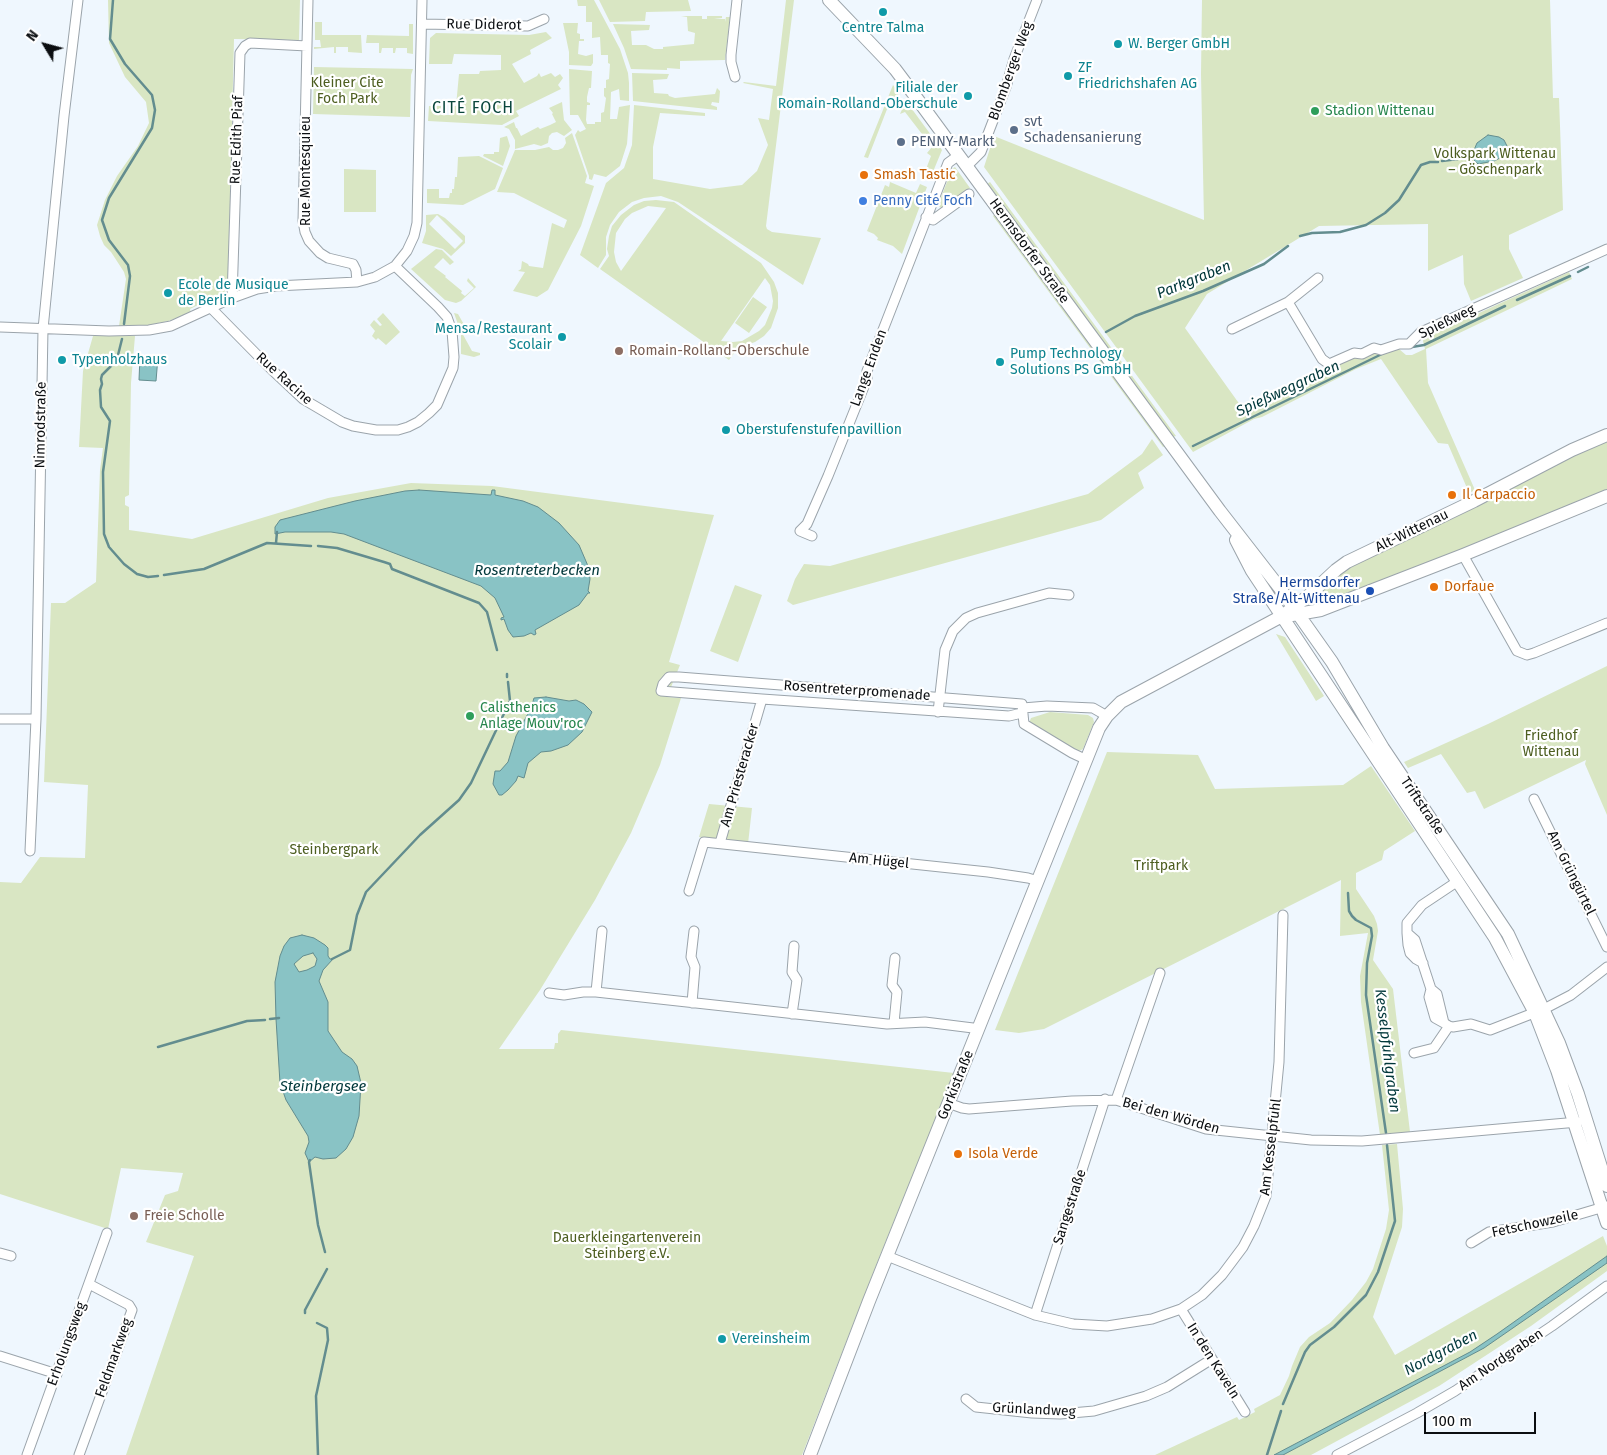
<!DOCTYPE html>
<html>
<head>
<meta charset="utf-8">
<style>
  body { margin:0 }
  #map { position:relative; width:1607px; height:1455px; overflow:hidden; background:#eff7fe; font-family:"Fira Sans",sans-serif }
  canvas { display:block }
  .north { position:absolute; left:20px; top:20px; width:50px; height:50px; -webkit-text-stroke:4px #fff; paint-order:stroke; rotate:307deg; font-size:14px; font-weight:700; line-height:20px; text-align:center; color:#0b0e11 }
  .north::after { content:''; display:block; margin:auto; width:18px; height:22px; background:#0b0e11; clip-path:polygon(50% 0,100% 100%,50% 72%,0 100%) }
  .scale { position:absolute; left:1424px; top:1412px; width:112px; height:22px; box-sizing:border-box; border:2px solid #0b0e11; border-top:0; padding-left:6px; font-size:15px; line-height:18px; white-space:nowrap; color:#0b0e11; -webkit-text-stroke:4px #fff; paint-order:stroke }
</style>
</head>
<body>
<div id="map">
<canvas width="1607" height="1455"></canvas>
<div class="north">N</div>
<div class="scale">100 m</div>
</div>
<script>
const ctx = document.querySelector('canvas').getContext('2d');
ctx.lineJoin = 'round';
function fillPath(path, color) { ctx.fillStyle = color; ctx.fill(path, 'evenodd'); }
const toPath = rows => new Path2D(rows.map(r => 'M' + r).join(''));
function stroke(path, color, width, dash) { ctx.strokeStyle = color; ctx.lineWidth = width; ctx.lineCap = dash ? 'butt' : 'round'; ctx.setLineDash(dash || []); ctx.stroke(path); }
function drawText(font, color, halo, rows, align = 'center') {
  ctx.font = font + ' "Fira Sans",sans-serif'; ctx.lineWidth = 4.5; ctx.setLineDash([]); ctx.textBaseline = 'middle'; ctx.strokeStyle = halo; ctx.fillStyle = color; for (const [text, x, y, turn = 0] of rows) {
    ctx.save(); ctx.translate(x, y); ctx.rotate((+turn || 0) * Math.PI / 180); ctx.textAlign = isNaN(turn) ? turn : align; if (halo) ctx.strokeText(text, 0, 0); ctx.fillText(text, 0, 0); ctx.restore();
  }
}
const green = toPath([
  [108,0,300,0,299,40,234,39,228,290,190,309,191,313,168,321,149,325,119,326,126,279,124,272,111,252,104,245,100,236,97,225,105,200,117,176,138,146,149,123,146,102,125,77,109,43],
  [577,0,594,0,620,49,628,73,629,83,629,101,620,100,619,89,611,92,610,119,617,119,619,107,630,105,627,144,620,166,606,177,594,174,592,180,589,179,589,176,575,135,578,130,580,132,586,129,578,115,570,115,569,69,592,71,591,88,589,88,587,97,587,102,590,103,590,105,587,105,586,120,587,124,595,124,595,122,601,122,601,113,604,112,606,98,604,96,604,88,606,88,606,80,609,79,610,64,608,63,608,55,601,55,600,37,592,38,592,22,586,22,586,6,578,6],
  [599,0,688,0,691,11,646,12,645,21,610,22],
  [786,0,794,0,766,226,767,229,772,232,821,238,803,285,678,202,661,196,644,198,632,202,619,212,610,225,606,237,606,255,598,268,580,255,606,183,624,168,632,145,634,105,705,113,705,116,660,113,653,147,653,179,710,189,742,185,757,171,768,145,758,118,769,120,773,89,743,83,744,82,776,86],
  [1202,0,1550,0,1553,98,1559,98,1563,210,1509,235,1509,249,1523,278,1471,301,1464,284,1463,255,1428,271,1428,224,1319,226,1207,294,1185,328,1243,409,1269,397,1274,392,1312,372,1321,368,1325,370,1354,356,1374,352,1381,354,1399,349,1406,355,1412,355,1425,349,1423,341,1424,338,1569,272,1572,279,1426,349,1428,383,1475,490,1464,496,1467,488,1448,444,1438,443,1381,359,1356,369,1262,417,1254,419,1193,452,984,167,994,136,1204,220,1201,74],
  [681,16,702,16,702,19,707,19,707,16,722,16,722,18,714,19,725,19,725,22,726,17,730,17,725,60,680,61,680,69,667,68,667,70,631,69,624,48,613,24,650,25,649,30,631,31,632,45,646,45,654,49,663,49,663,47,694,44,695,33,688,31,687,17],
  [315,22,322,22,322,35,361,35,362,53,348,52,348,47,336,47,336,53,334,53,334,47,314,49,314,47,321,47,320,40,315,40],
  [563,23,578,23,577,33,580,34,580,39,584,39,584,41,579,41,578,54,586,56,593,54,593,63,591,66,569,65,569,52],
  [409,24,413,24,413,54,407,53,407,48,396,48,395,53,393,53,393,48,382,48,381,53,379,53,379,43,366,43,367,35,409,36],
  [546,32,552,38,530,50,531,54,512,64,524,83,537,76,539,73,541,77,551,73,555,77,560,74,563,78,558,85,561,89,516,111,519,116,502,125,428,121,429,106,441,106,441,115,451,115,452,110,454,110,454,106,456,106,459,74,479,74,480,71,501,70,501,55,454,54,452,64,429,64,430,38,436,33,529,35],
  [314,67,413,69,411,75,410,117,313,114],
  [632,73,669,74,667,79,653,80,654,93,668,94,669,96,675,98,715,94,717,88,720,91,719,103,712,102,711,105,717,107,717,110,633,101],
  [893,85,899,93,896,101,891,99,868,158,864,157],
  [906,101,942,150,930,179,923,177,931,156,927,153,932,147,905,112,900,114],
  [562,102,564,120,572,130,564,136,557,132,552,133,549,136,548,143,541,146,534,144,515,149,515,140,509,129,504,127,514,122,516,128,517,128,521,136,538,127,540,129,550,125,556,122,552,114,553,113,549,108],
  [572,133,587,176,585,183,594,186,581,226,548,290,537,297,513,291,525,272,518,271,521,269,522,261,528,264,529,266,543,268,552,223,564,228,567,220,514,193,497,192,515,150,535,150,549,147,553,150,558,150,563,148,566,143,565,138],
  [507,136,510,146,503,166,483,156,484,154,494,154,494,152,499,152,500,138],
  [479,156,503,168,495,189,463,205,427,203,427,189,439,189,439,198,449,198,450,193,452,193,452,189,454,189,455,177,457,177,458,157],
  [955,167,970,188,944,207,941,208,938,205,952,169],
  [344,169,376,170,376,212,344,212],
  [890,182,916,193,920,184,927,187,902,254,893,246,877,240,878,238,874,234,867,231,885,185,889,187],
  [990,182,1176,436,1173,437,987,184],
  [656,200,674,202,761,263,774,282,778,293,778,308,771,328,764,336,755,342,738,348,729,360,600,269,609,256,607,249,609,236,612,226,621,215,634,205,644,201],
  [648,206,666,208,621,271,616,262,614,252,616,233,625,219,632,213],
  [765,278,770,285,773,301,772,308,765,325,759,331,742,341,733,342,721,341],
  [438,214,445,218,465,236,465,243,451,256,443,249,422,243,426,231,426,215],
  [437,215,463,241,455,249,429,224],
  [995,214,1166,446,1163,447,993,216],
  [436,249,442,250,454,262,450,265,443,258,434,267,446,276,445,277,462,291,461,293,465,296,474,288,467,281,468,278,476,287,461,301,456,303,445,300,411,269],
  [753,297,767,307,749,333,735,323],
  [383,313,400,332,386,345,378,338,376,340,372,336,375,331,370,325,374,320,380,326,382,325,377,319],
  [454,313,458,314,466,328,462,328,461,331,472,351,480,353,480,355,474,357,461,354,461,333],
  [93,336,135,336,131,383,129,495,125,497,125,505,129,507,129,530,192,539,328,498,411,483,492,486,714,515,669,662,680,665,667,697,681,698,660,765,631,833,595,900,540,990,499,1049,554,1049,555,1043,558,1043,558,1034,561,1030,954,1073,879,1258,802,1455,126,1455,194,1256,146,1242,165,1195,178,1191,183,1173,121,1168,108,1229,0,1194,0,882,21,883,40,857,85,858,88,785,44,782,51,603,65,603,96,582,100,470,103,448,79,447,83,371],
  [1152,439,1163,455,1138,473,1144,488,1101,520,793,605,787,601,795,579,804,564,830,566,1088,494,1142,454],
  [1607,439,1607,493,1324,604,1320,601,1318,595,1348,567],
  [735,585,762,595,738,662,710,651],
  [1276,634,1285,637,1324,696,1316,701],
  [1607,666,1607,815,1585,764,1586,760,1484,809,1475,791,1467,793,1441,754,1408,768,1404,762,1488,724],
  [1050,712,1088,715,1093,718,1094,722,1083,749,1077,752,1029,723,1031,718],
  [1107,752,1198,755,1215,789,1343,785,1371,766,1415,831,1384,851,1382,860,1356,873,1356,889,1374,916,1377,924,1378,931,1373,960,1393,989,1410,1132,1380,1135,1361,1002,1360,976,1368,933,1340,936,1341,880,1044,1029,1019,1033,995,1030],
  [709,804,752,808,748,844,699,837],
  [1397,1144,1403,1209,1402,1227,1373,1317,1395,1355,1603,1236,1607,1246,1607,1271,1531,1326,1439,1386,1311,1455,1155,1455,1237,1417,1239,1420,1255,1412,1254,1409,1280,1395,1289,1376,1292,1366,1300,1347,1309,1337,1330,1323,1352,1300,1366,1282,1373,1269,1386,1229,1389,1210,1382,1145]
]);
const water = toPath([
  [1488,135,1499,137,1504,140,1507,146,1502,157,1494,161,1478,164,1471,157,1477,143,1488,135],
  [140,356,158,357,156,381,139,380,140,356],
  [419,490,491,495,492,490,495,490,495,495,523,501,538,507,559,523,579,545,588,566,590,579,588,591,590,593,588,593,579,605,535,630,536,634,534,635,531,633,524,636,513,637,508,630,504,619,501,620,501,618,504,617,495,598,481,586,344,534,331,532,285,532,275,534,275,527,280,520,355,501,405,491,419,490],
  [546,697,569,701,576,700,584,704,592,712,582,732,568,745,551,751,541,752,528,763,524,778,518,776,516,781,508,790,502,795,499,795,493,784,495,771,500,771,508,762,516,736,531,708,534,698,546,697],
  [302,935,314,938,325,945,328,948,328,956,330,959,333,959,323,970,319,981,328,1002,328,1031,342,1052,352,1059,357,1066,361,1083,359,1116,353,1137,346,1149,336,1158,323,1159,315,1157,309,1162,305,1153,309,1142,308,1136,286,1100,280,1083,276,1019,275,982,280,956,284,946,290,938,302,935],
  [313,953,317,959,315,966,307,970,299,972,294,964,303,956,313,953],
  [1607,1256,1607,1263,1484,1348,1283,1455,1274,1455,1470,1352,1497,1334,1607,1256]
]);
const stream = toPath([
  [113,0,110,39,125,64,152,95,155,110,152,128,109,198,102,220,109,240,128,265,130,276,124,324],
  [1462,158,1471,157],
  [1442,161,1458,159],
  [1300,236,1312,233,1340,232,1366,225,1385,213,1399,200,1421,165,1430,162,1438,162],
  [1578,272,1588,267],
  [1517,300,1570,276],
  [1106,332,1135,316,1203,291,1264,264,1288,246],
  [122,339,118,355,111,366,102,375,101,379,102,384,100,390,101,407,110,421,103,472,104,534,109,547,124,564,137,574,148,577,158,576],
  [1412,347,1424,345,1505,306],
  [1193,446,1384,353],
  [276,543,277,532],
  [318,546,337,548,384,562,390,564,392,569,479,603,487,612,497,650],
  [164,575,204,569,267,543,311,546],
  [507,674,507,677],
  [1348,893,1349,911,1352,916,1356,920,1371,928,1372,936,1367,963,1366,995,1386,1133],
  [332,959,350,950,357,915,366,892,420,835,459,800,471,783,510,701,508,682],
  [270,1019,279,1018],
  [158,1047,247,1021,265,1020],
  [310,1160,309,1162,318,1225,325,1252],
  [305,1313,305,1310,327,1269],
  [317,1323,327,1328,328,1340,316,1396,318,1455],
  [1283,1404,1305,1352,1310,1345,1334,1327,1366,1295,1378,1272,1395,1221,1387,1145],
  [1267,1455,1281,1411]
]);
const street = toPath([
  [308,0,303,221,305,232,309,241,320,253,328,258,353,264,356,270,357,282],
  [422,24,528,26,544,19],
  [735,77,731,62,731,55,737,0],
  [967,166,981,152,1006,87,1014,59,1037,0],
  [926,217,933,220,969,194],
  [232,298,240,53,245,46,250,43,307,46],
  [1288,302,1322,359,1329,364,1354,353,1362,354,1374,348,1381,350,1399,344,1409,344,1421,332,1607,249],
  [211,308,272,370,303,399,342,422,353,426,376,430,398,430,408,427,418,422,429,413,437,405,453,368,454,357,452,331,447,317,438,307,395,266],
  [0,327,109,331,149,330,171,326,232,298,257,289,276,286,357,282,375,277,395,266,407,251,414,236,417,223,422,0],
  [1232,329,1288,302,1318,278],
  [812,536,800,531,807,524,828,476,867,379,867,371,948,163,959,155],
  [1463,555,1517,651,1527,655,1534,653,1607,623],
  [1023,708,1047,706,1093,708,1107,716],
  [938,712,945,650,953,631,966,618,977,613,1049,593,1069,595],
  [1022,713,1009,716,762,699,661,691,663,684,669,677,679,677,1022,704,1024,724,1072,753,1087,760],
  [0,719,36,719],
  [1534,799,1607,947],
  [720,843,762,699],
  [30,851,36,719,43,329,64,116,78,0],
  [1458,881,1422,905,1407,923,1407,933,1415,940,1431,989,1437,994,1444,1023,1449,1026,1453,1027,1471,1024,1490,1030,1544,1009,1571,995,1607,967],
  [689,891,704,842,988,872,1028,878,1038,881],
  [1407,933,1408,945,1410,953,1416,959,1423,963],
  [1431,989,1429,997,1435,1018,1444,1023],
  [596,992,602,931],
  [549,993,564,995,583,992,596,992,887,1024,925,1022,973,1028,978,1030],
  [692,1003,695,967,691,957,694,931],
  [792,1014,797,980,792,972,794,946],
  [894,1023,897,992,892,985,895,958],
  [1414,1053,1434,1048,1449,1026],
  [1116,1100,1160,973],
  [948,1103,962,1108,969,1109,1072,1101,1116,1100,1206,1129,1311,1140,1362,1141,1578,1122],
  [1471,1243,1489,1232,1553,1222,1607,1206],
  [0,1253,11,1256],
  [887,1256,1035,1315,1073,1324,1107,1326,1152,1319,1181,1309,1202,1295,1222,1275,1243,1247,1254,1226,1266,1196,1279,1062,1283,915],
  [1181,1309,1245,1412],
  [1035,1315,1105,1099],
  [0,1356,57,1374],
  [966,1399,976,1407,1032,1413,1060,1414,1094,1411,1146,1396,1167,1387,1212,1359],
  [27,1455,107,1233],
  [79,1455,132,1310,129,1305,89,1284],
  [1337,1455,1417,1413,1455,1391,1552,1326,1607,1286]
]);
const secondary = toPath([
  [829,0,895,69,907,85,1220,511,1279,587,1332,662,1383,748,1508,934,1559,1043,1578,1094,1607,1186],
  [1236,540,1252,571,1495,938,1535,1013,1557,1070,1607,1223],
  [1292,615,1321,610,1463,555,1607,496],
  [810,1455,869,1301,1099,728,1107,716,1121,702,1282,616,1307,597,1336,570,1347,562,1474,501,1572,450,1607,435]
]);
const markers = [
  [883,12,5,"#0f9aa8"],
  [1118,44,5,"#0f9aa8"],
  [1068,76,5,"#0f9aa8"],
  [968,96,5,"#0f9aa8"],
  [1315,111,5,"#2e9e5b"],
  [1014,130,5,"#5c6f8a"],
  [901,142,5,"#5c6f8a"],
  [864,175,5,"#e8710a"],
  [863,201,5,"#3f7fe0"],
  [168,293,5,"#0f9aa8"],
  [562,337,5,"#0f9aa8"],
  [619,351,5,"#8d6e63"],
  [62,360,5,"#0f9aa8"],
  [1000,362,5,"#0f9aa8"],
  [726,430,5,"#0f9aa8"],
  [1452,495,5,"#e8710a"],
  [1434,587,5,"#e8710a"],
  [1370,591,5,"#1a4fb4"],
  [470,716,5,"#2e9e5b"],
  [958,1154,5,"#e8710a"],
  [134,1216,5,"#8d6e63"],
  [722,1339,5,"#0f9aa8"]
];
const streetNames = [
  ["Rue Diderot",484,25,1],
  ["Blomberger Weg",1011,71,-70],
  ["Rue Edith Piaf",237,140,-88],
  ["Rue Montesquieu",306,171,-90],
  ["Hermsdorfer Straße",1029,251,54],
  ["Spießweg",1447,322,-26],
  ["Lange Enden",869,368,-70],
  ["Rue Racine",284,379,42],
  ["Nimrodstraße",41,425,-89],
  ["Alt-Wittenau",1412,531,-26],
  ["Rosentreterpromenade",857,691,4],
  ["Am Priesteracker",740,775,-74],
  ["Triftstraße",1422,806,56],
  ["Am Hügel",879,861,6],
  ["Am Grüngürtel",1571,873,64],
  ["Gorkistraße",956,1085,-68],
  ["Bei den Wörden",1171,1116,16],
  ["Am Kesselpfuhl",1271,1147,-83],
  ["Sangestraße",1070,1207,-72],
  ["Fetschowzeile",1535,1224,-12],
  ["Erholungsweg",67,1344,-70],
  ["Feldmarkweg",114,1358,-70],
  ["Am Nordgraben",1501,1360,-34],
  ["In den Kaveln",1213,1361,58],
  ["Grünlandweg",1034,1410,3]
];
const cultureNames = [
  ["Centre Talma",883,28,"center"],
  ["W. Berger GmbH",1128,44],
  ["ZF",1078,68],
  ["Friedrichshafen AG",1078,84],
  ["Filiale der",958,88,"right"],
  ["Romain-Rolland-Oberschule",958,104,"right"],
  ["Ecole de Musique",178,285],
  ["de Berlin",178,301],
  ["Mensa/Restaurant",552,329,"right"],
  ["Scolair",552,345,"right"],
  ["Pump Technology",1010,354],
  ["Solutions PS GmbH",1010,370],
  ["Typenholzhaus",72,360],
  ["Oberstufenstufenpavillion",736,430],
  ["Vereinsheim",732,1339]
];
const parkNames = [
  ["Kleiner Cite",347,83],
  ["Foch Park",347,99],
  ["Volkspark Wittenau",1495,154],
  ["– Göschenpark",1495,170],
  ["Friedhof",1551,736],
  ["Wittenau",1551,752],
  ["Steinbergpark",334,850],
  ["Triftpark",1161,866],
  ["Dauerkleingartenverein",627,1238],
  ["Steinberg e.V.",627,1254]
];
const leisureNames = [
  ["Stadion Wittenau",1325,111],
  ["Calisthenics",480,708],
  ["Anlage Mouv'roc",480,724]
];
const serviceNames = [
  ["svt",1024,122],
  ["Schadensanierung",1024,138],
  ["PENNY-Markt",911,142]
];
const foodNames = [
  ["Smash Tastic",874,175],
  ["Il Carpaccio",1462,495],
  ["Dorfaue",1444,587],
  ["Isola Verde",968,1154]
];
const shopNames = [
  ["Penny Cité Foch",873,201]
];
const educationNames = [
  ["Romain-Rolland-Oberschule",629,351],
  ["Freie Scholle",144,1216]
];
const transitNames = [
  ["Hermsdorfer",1360,583],
  ["Straße/Alt-Wittenau",1360,599]
];
const waterNames = [
  ["Parkgraben",1194,280,-22],
  ["Spießweggraben",1288,389,-25],
  ["Rosentreterbecken",537,571],
  ["Kesselpfuhlgraben",1387,1051,83],
  ["Steinbergsee",323,1087],
  ["Nordgraben",1441,1353,-28]
];
const quarterNames = [
  ["CITÉ FOCH",473,109]
];
fillPath(green, '#d9e6c3');
fillPath(water, '#89c3c5');
stroke(water, '#638d8f', 1);
stroke(stream, '#638d8f', 2.5);
stroke(street, '#9ba4ab', 11);
stroke(secondary, '#9ba4ab', 14);
stroke(street, '#fff', 9);
stroke(secondary, '#fff', 12);
for (const [x, y, r, color] of markers) { const dot = new Path2D(); dot.arc(x, y, r, 0, 2 * Math.PI); ctx.fillStyle = color; ctx.fill(dot); stroke(dot, '#fff', 2); }
drawText('14px', '#0b0e11', '#fff', streetNames);
drawText('14px', '#0d838f', '#fff', cultureNames, 'left');
drawText('14px', '#4d5e20', '#fff', parkNames);
drawText('14px', '#27864d', '#fff', leisureNames, 'left');
drawText('14px', '#4e5e75', '#fff', serviceNames, 'left');
drawText('14px', '#c56008', '#fff', foodNames, 'left');
drawText('14px', '#366cbe', '#fff', shopNames, 'left');
drawText('14px', '#785e54', '#fff', educationNames, 'left');
drawText('14px', '#164399', '#fff', transitNames, 'right');
drawText('italic 15px', '#00373a', '#fff', waterNames);
ctx.letterSpacing = '1px';
drawText('16px', '#0a463c', '#fff', quarterNames);
ctx.letterSpacing = '0px';
</script>
</body>
</html>
